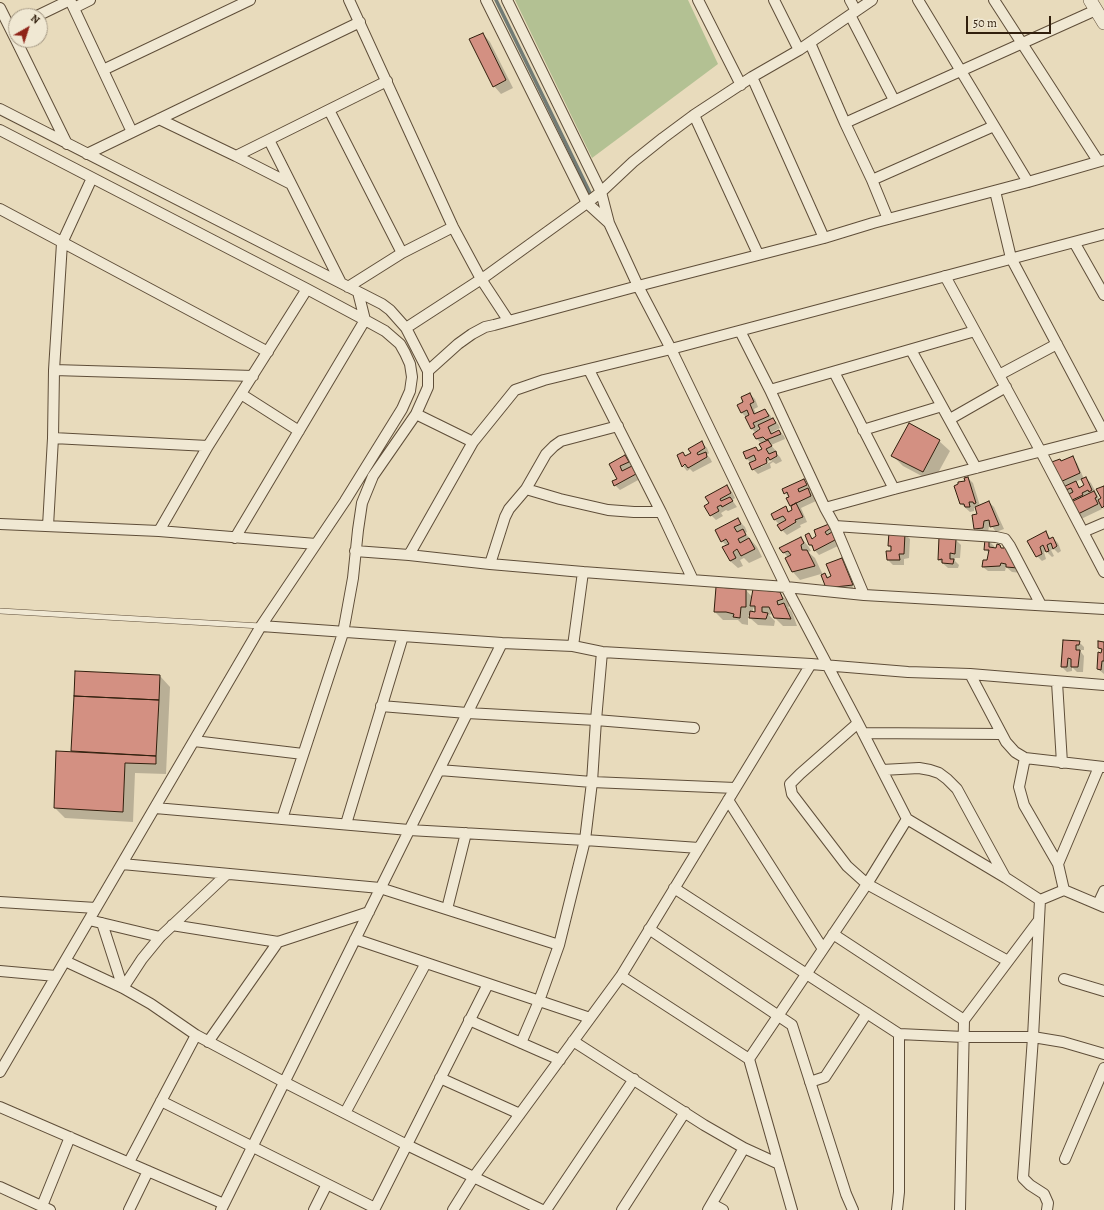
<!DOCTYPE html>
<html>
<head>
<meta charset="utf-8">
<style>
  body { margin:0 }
  #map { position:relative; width:1104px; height:1210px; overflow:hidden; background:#e8dbbc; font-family:Alegreya,serif }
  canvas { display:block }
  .north { position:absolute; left:8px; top:8px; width:40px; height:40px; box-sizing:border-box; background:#f0e8d3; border:1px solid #a49884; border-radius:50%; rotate:39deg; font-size:11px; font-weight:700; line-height:16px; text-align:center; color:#311f0d }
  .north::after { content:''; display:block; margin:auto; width:14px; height:18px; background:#8f2418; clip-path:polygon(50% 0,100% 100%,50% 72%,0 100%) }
  .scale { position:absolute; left:966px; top:16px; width:85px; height:18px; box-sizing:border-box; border:2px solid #311f0d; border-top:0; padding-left:5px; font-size:12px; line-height:14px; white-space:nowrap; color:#311f0d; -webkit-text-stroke:3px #f0e8d3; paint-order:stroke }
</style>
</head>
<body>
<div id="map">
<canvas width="1104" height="1210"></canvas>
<div class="north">N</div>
<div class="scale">50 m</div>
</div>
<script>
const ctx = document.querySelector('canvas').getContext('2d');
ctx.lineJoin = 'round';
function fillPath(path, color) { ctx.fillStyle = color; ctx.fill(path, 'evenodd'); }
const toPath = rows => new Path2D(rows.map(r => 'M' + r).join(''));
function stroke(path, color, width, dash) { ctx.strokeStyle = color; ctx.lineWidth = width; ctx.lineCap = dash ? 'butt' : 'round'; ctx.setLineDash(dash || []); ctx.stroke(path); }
const green = toPath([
  [515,0,688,0,718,64,592,158]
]);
const shadow = toPath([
  [483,34,490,42,513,88,501,94,494,86],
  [750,394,755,399,758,407,754,409,756,414,765,410,770,415,772,419,778,424,780,428,772,432,773,434,779,431,784,436,785,439,771,445,776,451,775,452,780,457,782,461,776,464,773,462,770,464,771,468,758,474,753,469,751,463,747,459,744,453,756,448,759,451,763,450,762,444,757,439,754,434,756,433,751,428,746,417,741,412,745,403],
  [760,427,762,430,759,431,758,428],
  [771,460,772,461,761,467,761,465],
  [939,441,950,451,933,482,903,466,893,456],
  [702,443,707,448,709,453,707,455,710,458,712,462,693,472,690,469,687,471,683,466,682,453,686,457,692,454],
  [690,461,683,467,683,464],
  [625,456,630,461,633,467,632,468,636,472,640,479,620,490,615,485,618,479,610,465],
  [1072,458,1077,463,1084,479,1086,478,1091,483,1100,500,1102,499,1104,487,1104,509,1100,505,1102,509,1081,519,1059,482,1060,460,1062,462],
  [1082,479,1085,486,1081,488,1075,482],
  [968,478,973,483,980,506,989,502,994,507,1004,529,996,532,991,525,989,526,988,533,980,533,975,528,978,515,976,507,974,507,974,511,970,512,960,503,966,482],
  [804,481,809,486,811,490,809,491,813,494,816,501,801,508,807,522,800,525,801,527,787,535,782,530,780,525,775,520,772,514,785,507,790,512,794,510,788,499,790,498,785,493],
  [727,487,732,492,735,498,732,500,737,507,728,511,726,510,721,513,723,516,716,520,711,515],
  [737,519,745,527,747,532,745,533,757,547,762,557,749,563,744,558,740,560,743,566,738,568,730,561,727,546,722,541],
  [828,525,833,530,840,545,819,555,810,545,809,535,813,539,818,537],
  [1046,532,1051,539,1053,538,1058,543,1061,551,1058,553,1054,549,1051,550,1054,556,1052,557,1046,551,1044,552,1046,559,1042,561,1037,556,1029,542],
  [905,534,910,539,909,558,904,559,904,565,893,565,888,560,892,549,889,546],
  [801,538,808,546,811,551,808,552,815,558,823,575,825,574,829,578,832,577,841,559,849,566,860,593,827,587,821,574,800,580,793,572,786,558,788,557,783,552],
  [844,567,847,567,856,589,854,590],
  [956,540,961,545,960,558,955,558,955,561,959,565,958,568,948,568,939,560],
  [989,541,994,546,994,549,997,549,1000,546,1022,573,1012,572,1006,567,1005,571,988,571,983,567,987,561,989,553,985,549],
  [746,590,752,597,779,593,787,601,790,606,788,607,792,612,797,626,783,626,775,618,773,614,769,615,775,621,774,626,758,625,750,618,751,615,748,615,748,625,742,624,738,620,723,620,715,612],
  [753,608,756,610,756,613,753,613],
  [1064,641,1079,642,1084,647,1084,650,1081,650,1081,652,1084,656,1083,672,1077,672,1072,667,1072,671,1067,672,1062,667],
  [1104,643,1104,674,1098,669,1102,651,1099,647],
  [76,672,160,676,170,687,166,774,135,773,133,822,65,818,55,808,72,753]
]);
const stream = toPath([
  [496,0,591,195]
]);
const building = toPath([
  [483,33,506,80,493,87,469,39,483,33],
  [750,393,754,402,750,404,754,414,765,409,769,416,753,423,755,427,751,429,745,417,749,415,747,410,741,413,737,405,743,402,741,397,750,393],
  [773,418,776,423,768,427,771,434,779,430,781,434,766,440,763,437,756,439,753,434,760,429,758,425,773,418],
  [909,423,940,440,923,472,891,456,909,423],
  [768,440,772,446,766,449,769,454,776,451,777,456,770,460,768,457,766,459,767,463,752,470,749,463,756,460,754,455,746,459,743,452,756,447,758,451,762,449,759,444,768,440],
  [702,441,705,448,697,453,698,455,706,452,707,457,688,468,685,464,682,467,677,455,683,452,685,456,691,453,688,449,702,441],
  [625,455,629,462,620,466,622,471,632,466,636,474,614,486,612,481,617,479,609,464,625,455],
  [1073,456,1080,473,1058,483,1049,463,1060,459,1061,461,1073,456],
  [968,477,976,503,974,504,973,502,969,502,970,507,965,507,964,504,960,504,954,486,958,484,958,482,965,481,964,478,968,477],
  [1086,477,1092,490,1089,492,1088,490,1082,493,1083,495,1068,502,1065,496,1073,492,1071,488,1063,491,1061,488,1076,481,1079,488,1084,485,1081,479,1086,477],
  [804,479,807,485,798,489,799,492,808,488,811,496,790,506,786,498,789,497,787,492,784,494,782,489,804,479],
  [727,485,731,493,720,499,721,501,730,497,733,501,722,507,721,505,717,507,719,511,710,516,704,506,709,503,705,497,727,485],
  [1104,486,1104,506,1102,508,1098,500,1101,498,1096,489,1104,486],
  [1094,491,1097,497,1095,498,1098,504,1076,515,1069,503,1094,491],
  [989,501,999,525,990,527,989,520,984,521,983,528,974,529,972,515,977,514,975,507,989,501],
  [796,503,803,517,795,520,796,522,781,531,777,525,786,520,783,516,774,520,771,514,786,506,788,512,792,510,791,506,796,503],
  [738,518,741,524,734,527,737,532,743,529,746,535,738,539,740,543,749,538,755,549,741,556,737,549,733,552,736,558,730,561,722,547,729,544,726,539,721,542,715,530,738,518],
  [829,524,831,528,825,532,827,535,832,532,835,540,814,551,812,545,809,545,805,535,809,533,812,539,816,536,814,530,829,524],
  [1046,531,1049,539,1053,537,1057,546,1053,549,1051,543,1047,545,1049,551,1046,552,1043,545,1040,547,1042,554,1036,557,1027,541,1046,531],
  [889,532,905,533,904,554,899,554,900,560,887,560,886,551,891,551,891,546,888,546,889,532],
  [801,537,804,543,801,545,802,550,807,550,815,566,792,572,785,558,791,555,788,551,783,553,779,548,801,537],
  [939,537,956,539,955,554,950,553,950,559,954,559,953,564,942,563,942,559,938,560,939,537],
  [985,539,989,540,989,547,996,548,997,544,1000,545,1001,548,1004,548,1006,543,1018,568,1006,567,1006,564,1001,563,1000,566,982,567,983,560,987,560,989,550,984,550,985,539],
  [842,558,853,585,826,588,821,575,825,573,827,578,831,576,826,564,842,558],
  [716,587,746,589,746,607,741,607,740,618,733,617,734,614,726,612,714,612,716,587],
  [753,589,780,592,783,599,777,601,778,605,784,603,791,619,774,618,769,607,762,607,762,612,768,613,766,619,749,618,750,611,755,612,755,606,750,606,753,589],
  [1063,640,1080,641,1079,645,1076,645,1076,650,1080,650,1078,667,1071,667,1071,659,1068,658,1067,667,1061,667,1063,640],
  [1098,641,1104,642,1104,661,1102,661,1101,670,1097,669,1098,652,1101,653,1102,649,1098,648,1098,641],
  [75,671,160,675,159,700,74,696,75,671],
  [74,696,159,700,156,756,71,751,74,696],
  [56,751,156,756,156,764,125,763,123,812,54,808,56,751]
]);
const service = toPath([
  [0,611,261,626]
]);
const minor = toPath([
  [70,0,132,132],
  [349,0,453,227,481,279,508,320],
  [486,0,587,203,609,223],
  [507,0,601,192,609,223,638,286,671,349,786,587,858,723,907,819,1006,878,1040,900],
  [698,0,741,85],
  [774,0,799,50],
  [850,0,856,11],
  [918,0,1028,182],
  [994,0,1098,161],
  [0,8,16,40],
  [74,8,90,0],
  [850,15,894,100],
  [37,16,70,0],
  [16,40,67,144],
  [810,43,845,123,872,180,888,219],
  [103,70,250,0],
  [752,77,824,238],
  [0,109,382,304,390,310,406,328,428,371,428,387,416,414,373,476,362,503,358,530,353,578,343,633,282,819],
  [329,110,402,253],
  [694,115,758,254],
  [159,119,236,156,291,184],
  [845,123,1096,10],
  [0,130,307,289,365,320,385,331,400,344,405,353,410,364,412,377,410,391,402,409,345,501,261,626,0,1072],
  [269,140,341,283],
  [87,154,360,22],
  [236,156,387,81],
  [872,180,994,126],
  [995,191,1011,258,1104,433],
  [0,209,268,352],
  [1074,242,1104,295],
  [945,276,1041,452,1104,572],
  [348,287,402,253,453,227],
  [406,328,486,276,587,203,601,192,633,162,663,138,694,115,752,77,799,50,872,0],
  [740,331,770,390,825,508,835,526,864,595],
  [911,350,976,468],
  [54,370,253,376],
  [589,370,661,512,693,580],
  [428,371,458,344,472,334,485,327,494,325,638,286,824,238,873,223,1028,182,1104,160],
  [834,372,894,489],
  [999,375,1057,344],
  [770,390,975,331],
  [241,394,299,431],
  [416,414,473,442,515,390,544,380,671,349,1104,234],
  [950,419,1006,387],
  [863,430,942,406],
  [53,438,208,446],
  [526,489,546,454,554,446,561,441,618,426],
  [825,508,894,489,1104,435],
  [0,524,159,531,316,544],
  [48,526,53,438,54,370,62,243,92,178],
  [835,526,996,537,1005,539,1010,546,1041,605],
  [159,531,208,446,307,289],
  [1083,532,1104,523],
  [235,538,365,320,358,292],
  [355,551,409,555,490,564,583,572,786,587,864,595,1104,609],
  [409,555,473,442],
  [490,564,505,517,509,509,526,489,560,499,608,510,634,512,661,512],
  [261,626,502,643,573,646,602,652,811,664,908,672,970,674,1104,685],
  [573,646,583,572],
  [970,674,1006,742,1015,752,1025,758,1104,767],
  [1057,682,1062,763],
  [381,706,467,713,596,720,694,728],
  [858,723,800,774,790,784,792,794,847,866,867,884,1008,961],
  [863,733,1001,734],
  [194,741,303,754],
  [1025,758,1019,787,1024,805,1058,864,1064,890],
  [439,770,592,782,735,788],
  [882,770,919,768,930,770,939,773,947,779,957,789,1005,877],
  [728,800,823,949],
  [155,808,409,830,585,840,699,848],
  [346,824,403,636],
  [122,864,380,888,559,945],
  [1058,864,1099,767],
  [674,888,899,1034,964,1037,1033,1037,1063,1042,1104,1054],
  [1040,900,1033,1037,1023,1178,1030,1185,1044,1194,1048,1203,1047,1210],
  [1040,900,1064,890,1104,907],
  [0,902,96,908],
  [1098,904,1104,891],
  [447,909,466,833],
  [89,920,160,937],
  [102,923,123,988],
  [172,925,278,942,369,912],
  [649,929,792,1025,846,1194,853,1210],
  [833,934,964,1020],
  [355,939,590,1018],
  [65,961,123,988,151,1004,196,1035,284,1082,407,1145,542,1210],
  [0,971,56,976],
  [621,976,749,1059,792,1210],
  [1064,979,1104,991],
  [123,988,142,959,160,937,227,874],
  [469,1020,560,1060],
  [573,1041,704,1125,744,1148,708,1210],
  [208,1042,278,942],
  [521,1043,539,1001,559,945,585,840,592,782,596,720,602,652],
  [749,1059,867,884,907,819],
  [440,1078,520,1114],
  [810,1082,825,1077,867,1013],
  [161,1101,375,1208],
  [0,1107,224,1204],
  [345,1113,426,963],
  [744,1148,779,1164],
  [1065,1159,1104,1068],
  [129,1162,196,1035],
  [0,1187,50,1210],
  [712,1204,723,1210],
  [42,1206,70,1137],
  [129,1210,148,1171],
  [221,1210,502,643],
  [314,1210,327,1184],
  [374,1210,488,984],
  [453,1210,473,1178,621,976,811,664],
  [546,1210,634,1079],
  [622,1210,685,1112],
  [897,1210,899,1192,899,1034],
  [960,1210,964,1020,1039,920]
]);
const tertiary = toPath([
  [1090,0,1104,23]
]);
fillPath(green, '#b3c193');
fillPath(shadow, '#0003');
stroke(stream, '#717b75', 3.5);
fillPath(building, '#d39082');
stroke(building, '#311f0d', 1);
stroke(service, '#5f4e39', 6);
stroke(minor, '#5f4e39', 12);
stroke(tertiary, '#5f4e39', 14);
stroke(service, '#f0e8d3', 5);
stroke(minor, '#f0e8d3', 10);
stroke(tertiary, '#f0e8d3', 13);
</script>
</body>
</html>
